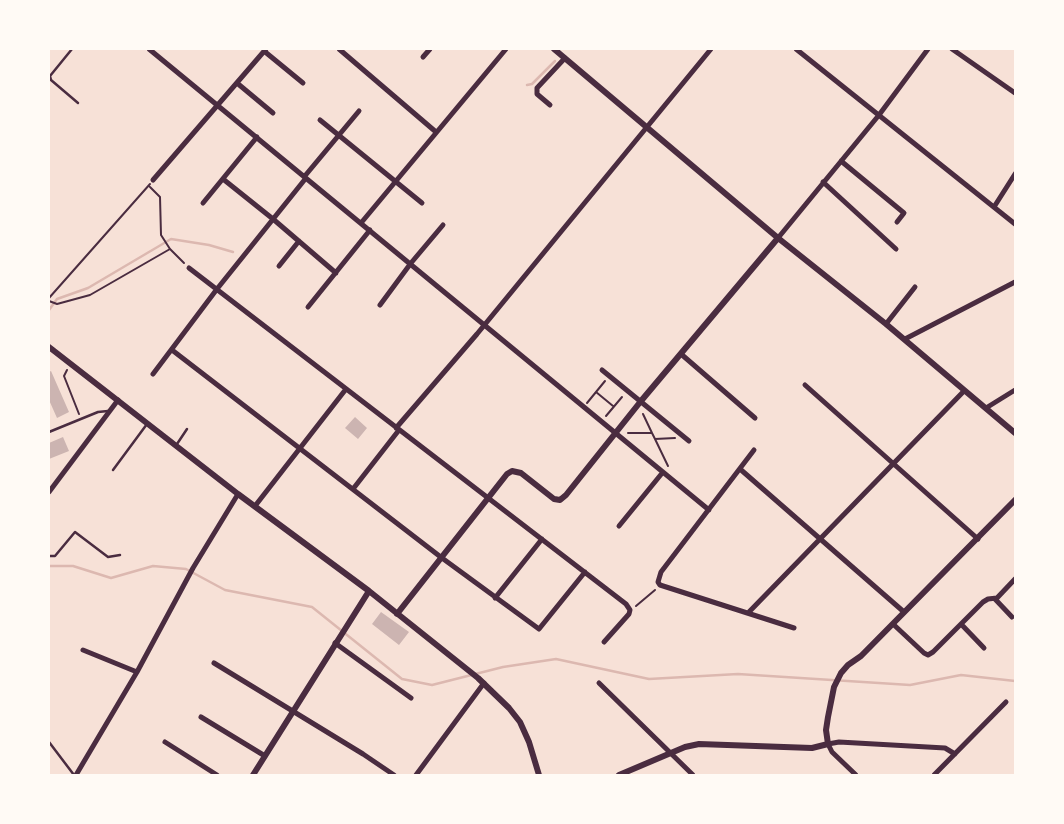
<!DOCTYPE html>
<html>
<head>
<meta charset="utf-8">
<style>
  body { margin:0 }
  #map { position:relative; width:1064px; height:824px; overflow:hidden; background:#f7e1d7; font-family:"Golos Text",sans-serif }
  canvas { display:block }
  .frame { position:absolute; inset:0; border:50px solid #fffaf5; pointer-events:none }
</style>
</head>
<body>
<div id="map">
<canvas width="1064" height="824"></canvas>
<div class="frame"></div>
</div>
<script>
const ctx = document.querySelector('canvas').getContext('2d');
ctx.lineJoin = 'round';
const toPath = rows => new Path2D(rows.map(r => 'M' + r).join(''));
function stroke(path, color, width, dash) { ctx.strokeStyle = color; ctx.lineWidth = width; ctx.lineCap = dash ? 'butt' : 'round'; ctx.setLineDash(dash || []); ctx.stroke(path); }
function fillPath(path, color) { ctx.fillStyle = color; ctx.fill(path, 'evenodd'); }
const stream = toPath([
  [527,85,532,84,555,61],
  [49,310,57,299,88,288,171,239,209,245,233,252],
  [49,566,73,566,111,578,153,566,186,569,225,590,312,607,402,679,432,685,503,667,556,659,649,679,738,674,910,685,961,675,1015,681]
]);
const building = toPath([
  [51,371,69,412,57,418,49,400,49,372],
  [355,417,367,428,358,439,345,428],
  [63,437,69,451,49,459,49,443],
  [381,612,409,632,399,645,372,624]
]);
const path = toPath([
  [150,187,160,197,161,235,170,249,184,263],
  [49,298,150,184],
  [49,301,57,304,90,295,170,249],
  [67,370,64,376,79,414],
  [596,392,613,406],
  [587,403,605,381],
  [643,414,652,433],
  [606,416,622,397],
  [628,433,652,433,655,439,675,438],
  [655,439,668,466],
  [636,606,655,590]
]);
const service = toPath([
  [72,49,50,76,51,80,78,103],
  [49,432,98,412,108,411],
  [177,444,187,429],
  [113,470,147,424],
  [49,556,55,556,75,532,108,557,120,555],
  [49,742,74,775]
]);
const minor = toPath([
  [149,49,709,510],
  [339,49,436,132],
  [796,49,1015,224],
  [952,49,1015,93],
  [264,51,303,83],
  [423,57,430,49],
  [237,83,273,113],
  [550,105,537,94,537,88,565,58],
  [320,120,422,203],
  [841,161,904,213,897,222],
  [304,177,359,111],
  [223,179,273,219,336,273],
  [153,180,266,49],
  [823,182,896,249],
  [203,203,257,137],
  [994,207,1015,174],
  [361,223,506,49],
  [778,238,879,115,928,49],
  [279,266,299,241],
  [189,268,626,604,630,610,629,614,604,642],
  [380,305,411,263,443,225],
  [308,307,370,230],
  [886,324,915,287],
  [905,339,1015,282],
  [172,350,442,558,539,629,585,572],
  [681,354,755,418],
  [602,370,689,441],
  [153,374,217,289,306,178],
  [805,385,978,539],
  [986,408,1015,390],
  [396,428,477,334,711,49],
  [754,450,661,572,658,582,660,585,794,628],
  [740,469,904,612],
  [353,489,399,430],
  [49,492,118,400],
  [255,506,346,389],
  [619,526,663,472],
  [495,598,542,539],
  [995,599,1012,617],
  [748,613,964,391],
  [893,624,924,653,928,655,933,652,983,602,988,599,997,598,1015,579],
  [961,624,984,648],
  [335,643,411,698],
  [83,650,137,672],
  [214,663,363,754,394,775],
  [599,683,693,775],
  [201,717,265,756],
  [165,742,217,775],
  [76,775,137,672,193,568,238,494],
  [416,775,484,683],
  [856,775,832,752,828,744,839,742,945,748,955,754],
  [934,775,1006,702]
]);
const tertiary = toPath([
  [554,49,778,238,886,324,1015,433],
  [49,347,238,494,369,591,478,678,509,708,520,722,529,742,539,775],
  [397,614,507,474,512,471,521,473,554,499,560,500,566,495,641,401,778,238],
  [253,775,369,591],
  [619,775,685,747,699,744,812,748,828,744,826,730,828,717,834,687,841,673,848,665,861,656,1015,500]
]);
stroke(stream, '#dcb8b0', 2.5);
fillPath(building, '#ccb4b1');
stroke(path, '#4a2c40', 2);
stroke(service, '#4a2c40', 2.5);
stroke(minor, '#4a2c40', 5);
stroke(tertiary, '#4a2c40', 6);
</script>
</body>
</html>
